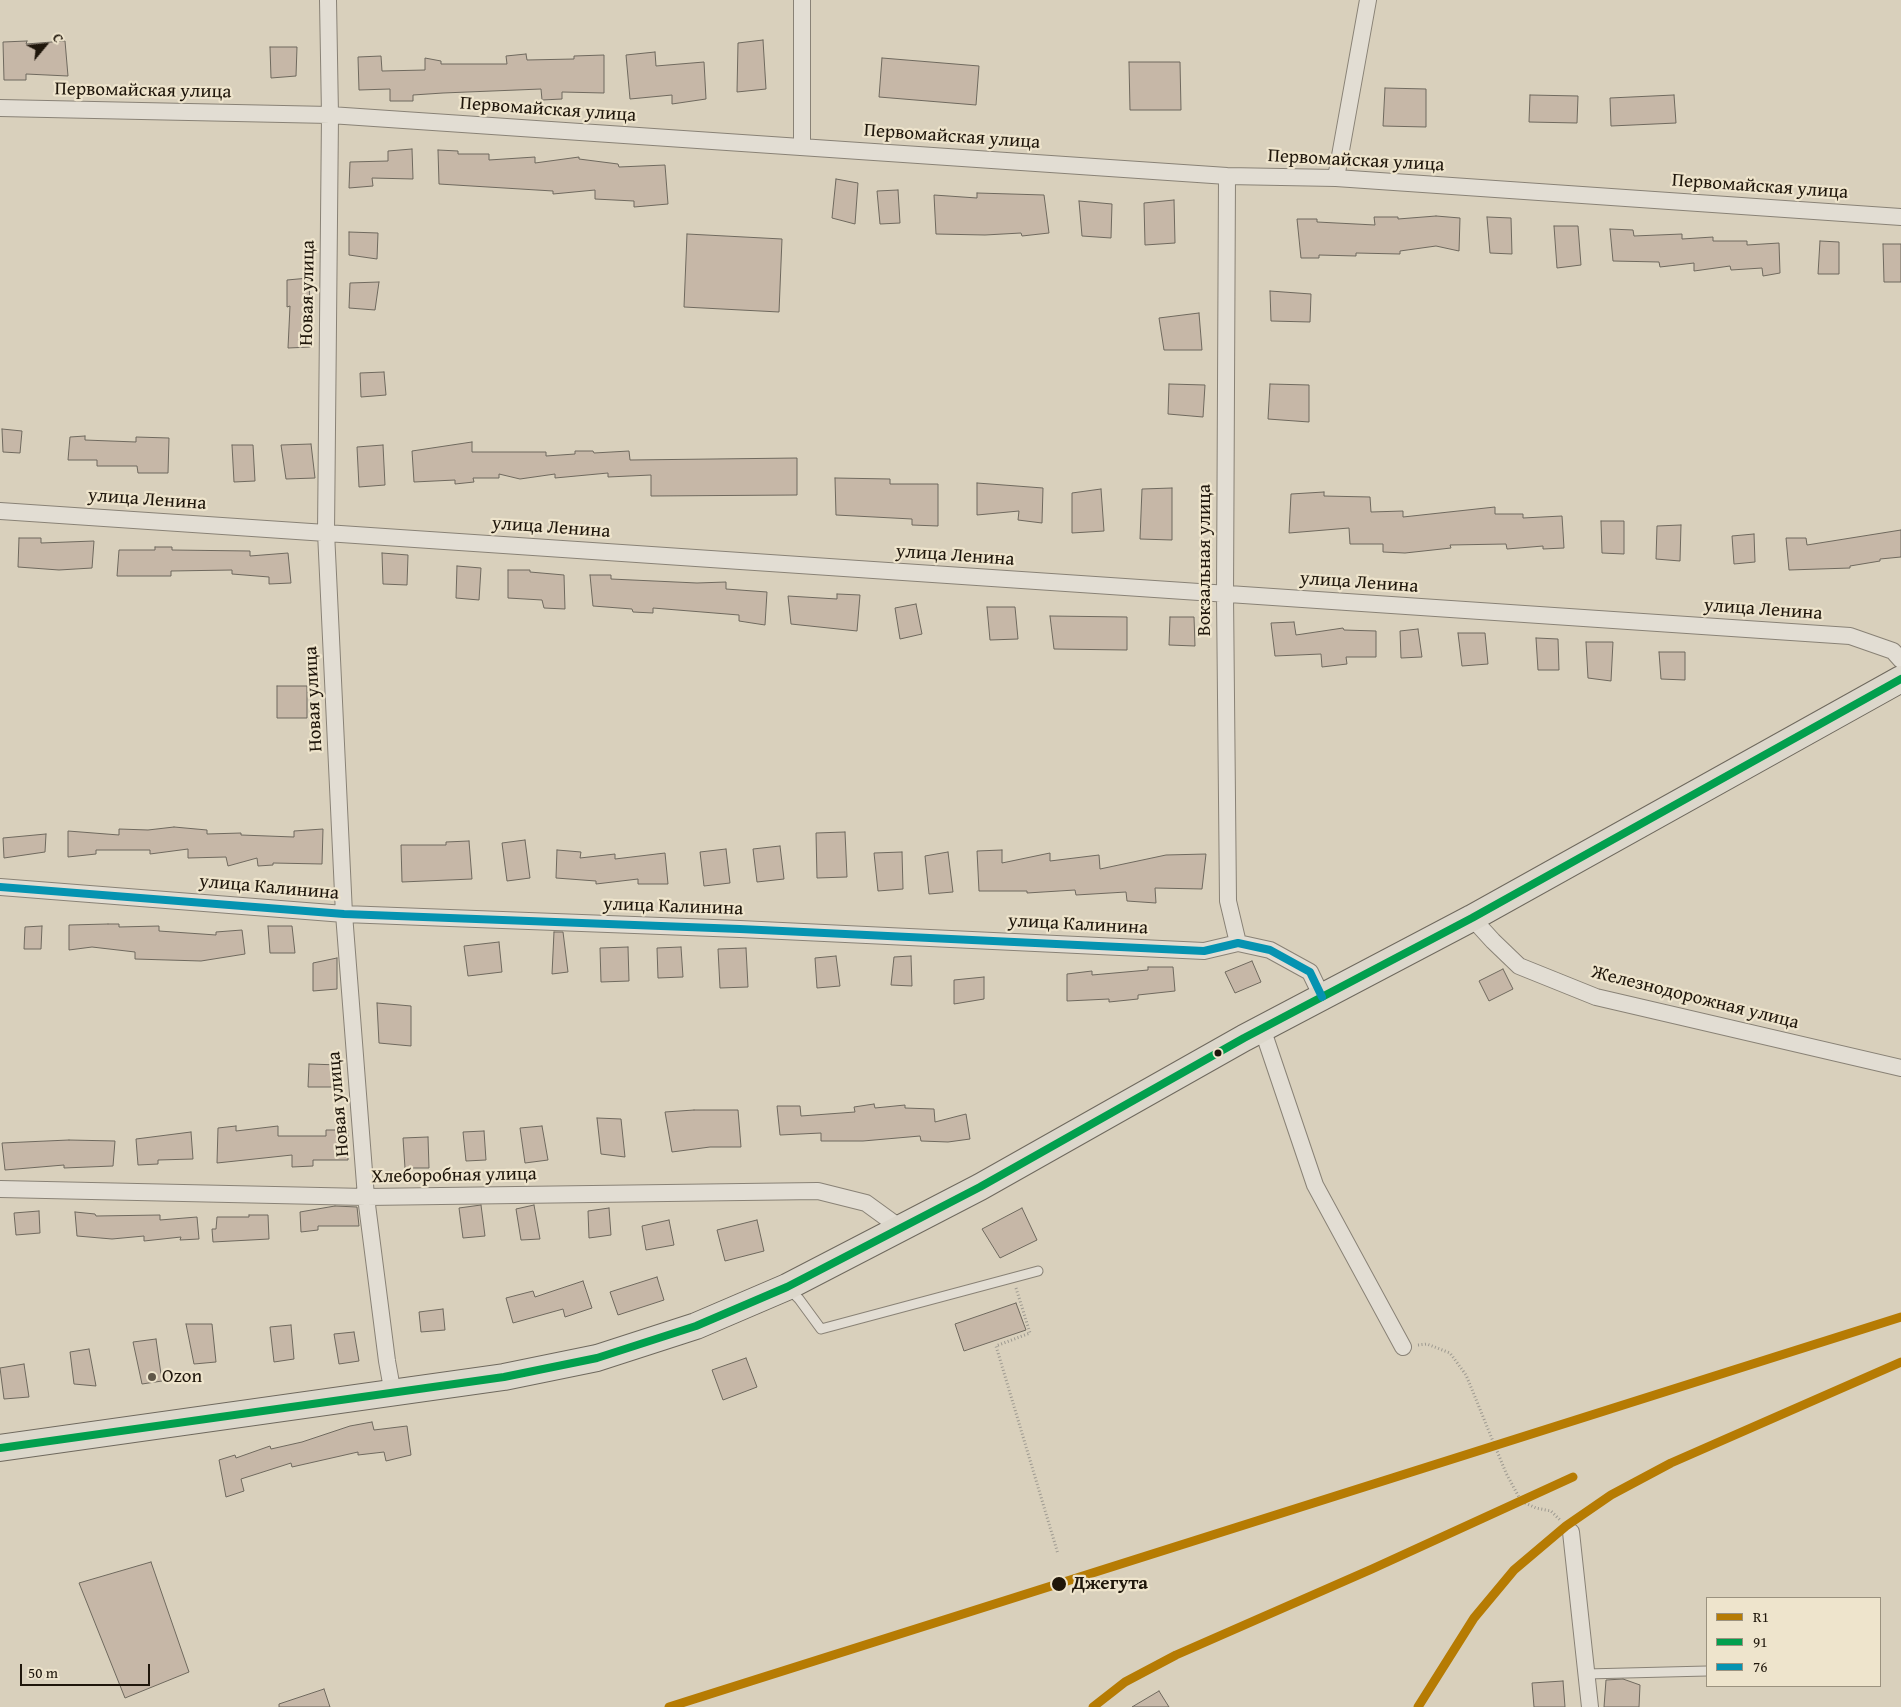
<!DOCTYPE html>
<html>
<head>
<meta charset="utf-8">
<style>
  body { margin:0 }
  #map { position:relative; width:1901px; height:1707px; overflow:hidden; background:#d9d0bc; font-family:"Gentium Book Plus",serif }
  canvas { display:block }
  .legend { position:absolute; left:1706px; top:1597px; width:175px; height:90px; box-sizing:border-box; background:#eee4cc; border:1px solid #9b927f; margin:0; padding:6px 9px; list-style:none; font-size:15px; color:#1f160b }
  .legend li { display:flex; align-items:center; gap:10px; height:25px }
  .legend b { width:25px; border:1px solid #9b927f }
  .north { position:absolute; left:20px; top:20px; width:50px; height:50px; -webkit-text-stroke:4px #eee4cc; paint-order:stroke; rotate:62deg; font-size:14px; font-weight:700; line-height:20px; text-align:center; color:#1f160b }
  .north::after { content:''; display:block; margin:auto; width:18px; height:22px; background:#1f160b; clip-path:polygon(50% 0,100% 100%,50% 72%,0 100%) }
  .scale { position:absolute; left:20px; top:1664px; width:130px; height:22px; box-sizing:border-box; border:2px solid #1f160b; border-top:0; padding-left:6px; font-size:15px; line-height:18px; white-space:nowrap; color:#1f160b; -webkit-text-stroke:4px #eee4cc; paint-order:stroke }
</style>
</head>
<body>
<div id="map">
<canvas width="1901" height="1707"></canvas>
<ul class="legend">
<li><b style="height:6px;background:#b67b03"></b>R1</li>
<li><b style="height:6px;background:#029f4e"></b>91</li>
<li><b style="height:6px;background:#0593b1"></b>76</li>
</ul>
<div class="north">С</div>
<div class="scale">50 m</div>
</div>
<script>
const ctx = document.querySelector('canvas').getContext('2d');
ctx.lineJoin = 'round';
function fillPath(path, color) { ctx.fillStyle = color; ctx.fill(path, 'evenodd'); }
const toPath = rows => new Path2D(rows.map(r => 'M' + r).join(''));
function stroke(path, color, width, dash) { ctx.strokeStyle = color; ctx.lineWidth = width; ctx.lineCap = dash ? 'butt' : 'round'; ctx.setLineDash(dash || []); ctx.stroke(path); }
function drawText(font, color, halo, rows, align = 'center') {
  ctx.font = font + ' "Gentium Book Plus",serif'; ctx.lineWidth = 4.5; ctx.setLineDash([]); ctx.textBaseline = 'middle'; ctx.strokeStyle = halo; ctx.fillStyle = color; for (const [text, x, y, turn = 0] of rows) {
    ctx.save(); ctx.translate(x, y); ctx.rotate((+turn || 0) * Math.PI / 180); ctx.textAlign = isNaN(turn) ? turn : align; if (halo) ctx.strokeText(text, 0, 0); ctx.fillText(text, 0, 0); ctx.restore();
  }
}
const building = toPath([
  [763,40,766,89,737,92,738,43,763,40],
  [27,41,26,44,65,41,68,76,26,74,26,80,4,80,3,42,27,41],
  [270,47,297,47,296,76,271,78,270,47],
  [655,52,656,66,704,62,706,99,672,104,672,95,630,99,626,55,655,52],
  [526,54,527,60,574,59,574,56,604,55,604,93,562,92,562,99,542,100,541,89,443,93,413,95,413,101,390,101,390,89,359,90,358,57,381,56,382,71,425,70,425,58,441,61,441,64,507,64,506,56,526,54],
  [882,58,979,66,976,105,879,97,882,58],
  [1129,62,1180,62,1181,110,1130,110,1129,62],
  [1385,88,1426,89,1426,127,1383,126,1385,88],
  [1530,95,1578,96,1577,123,1529,122,1530,95],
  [1674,95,1676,123,1611,126,1610,98,1674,95],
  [412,149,413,179,372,178,373,186,349,188,350,162,388,161,388,151,412,149],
  [438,150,458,151,458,154,489,154,489,160,535,157,535,163,579,157,579,159,618,164,619,167,665,165,668,204,634,207,634,201,595,199,595,190,553,194,553,191,439,184,438,150],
  [836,179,858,183,855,224,832,218,836,179],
  [898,190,900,223,880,224,877,191,898,190],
  [977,193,1044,195,1049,233,1022,236,1021,233,985,235,936,234,934,195,977,198,977,193],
  [1174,200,1175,243,1145,245,1144,203,1174,200],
  [1079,201,1112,204,1111,238,1082,236,1079,201],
  [1436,216,1460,218,1459,251,1436,246,1400,251,1400,254,1356,253,1356,256,1319,255,1319,258,1301,258,1297,219,1317,219,1317,222,1375,225,1374,217,1398,217,1398,219,1436,216],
  [1487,217,1511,218,1512,254,1490,253,1487,217],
  [1554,226,1578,226,1581,265,1557,268,1554,226],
  [1610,229,1633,230,1634,236,1682,234,1682,239,1713,237,1713,241,1747,241,1747,245,1779,243,1780,273,1763,276,1762,268,1731,270,1730,266,1694,271,1694,263,1660,267,1659,262,1613,261,1610,229],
  [349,232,378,233,377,259,349,255,349,232],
  [687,234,782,239,779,312,684,307,687,234],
  [1820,241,1839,242,1839,274,1818,274,1820,241],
  [1883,244,1901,244,1901,282,1884,282,1883,244],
  [309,278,311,347,288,348,290,306,287,307,287,280,309,278],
  [379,282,375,310,349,308,350,283,379,282],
  [1270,291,1311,294,1310,322,1271,321,1270,291],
  [1199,313,1202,350,1164,350,1159,318,1199,313],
  [384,372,386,395,361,397,360,373,384,372],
  [1169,384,1205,385,1203,417,1168,414,1169,384],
  [1270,384,1309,385,1309,422,1268,419,1270,384],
  [2,429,22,431,20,453,3,452,2,429],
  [85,436,85,440,136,442,136,437,169,438,168,473,138,473,137,466,97,466,97,460,68,460,70,437,85,436],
  [472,442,472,452,546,452,546,456,575,454,575,451,593,451,594,453,629,451,630,460,797,458,797,495,651,496,651,475,608,477,608,473,555,478,555,474,520,479,499,474,499,478,473,478,474,482,455,484,455,480,414,482,412,451,472,442],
  [311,444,315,478,286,479,281,445,311,444],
  [232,445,253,445,255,481,234,482,232,445],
  [383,445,385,485,359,487,357,447,383,445],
  [835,478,890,479,890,484,938,484,938,526,912,525,912,519,836,515,835,478],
  [977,483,1043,488,1042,523,1018,520,1019,511,977,515,977,483],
  [1172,488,1172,540,1140,539,1142,489,1172,488],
  [1101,489,1104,531,1072,533,1072,493,1101,489],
  [1324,492,1324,496,1370,497,1371,512,1403,511,1403,517,1495,507,1495,514,1523,514,1523,518,1562,516,1564,548,1543,549,1543,546,1507,549,1506,544,1450,545,1451,548,1405,553,1383,552,1383,544,1350,544,1349,528,1289,533,1291,494,1324,492],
  [1601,521,1624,521,1624,554,1602,553,1601,521],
  [1681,525,1680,561,1656,559,1657,526,1681,525],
  [1901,530,1901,557,1880,559,1880,561,1850,566,1850,568,1789,570,1786,538,1806,538,1807,545,1901,530],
  [1754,534,1755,562,1734,564,1732,536,1754,534],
  [19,538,41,538,41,543,94,541,92,568,59,570,18,567,19,538],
  [155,547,172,547,172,550,250,551,250,556,288,553,291,583,269,584,269,577,232,574,232,570,171,571,171,576,117,576,119,550,155,550,155,547],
  [382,553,408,555,407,585,383,584,382,553],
  [457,566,481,568,479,600,456,598,457,566],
  [508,570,530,570,530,572,564,575,565,609,544,608,542,600,508,598,508,570],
  [590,575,611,575,611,579,697,583,726,582,726,589,767,592,765,625,739,621,739,615,653,608,653,613,633,612,632,609,593,606,590,575],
  [837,594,860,595,857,631,791,624,788,596,837,599,837,594],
  [916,604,922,634,900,639,895,608,916,604],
  [987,607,1015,607,1018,639,990,640,987,607],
  [1050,616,1127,617,1127,650,1054,649,1050,616],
  [1170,617,1194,617,1195,646,1169,645,1170,617],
  [1294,622,1296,635,1343,628,1344,630,1376,631,1376,657,1346,657,1347,664,1322,667,1321,654,1275,656,1271,623,1294,622],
  [1418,629,1422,657,1401,658,1400,631,1418,629],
  [1458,633,1485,633,1488,664,1462,666,1458,633],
  [1536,638,1558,639,1559,670,1538,670,1536,638],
  [1586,642,1613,642,1611,681,1588,678,1586,642],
  [1659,652,1685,652,1685,680,1661,679,1659,652],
  [277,686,307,686,307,718,277,718,277,686],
  [174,827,207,830,207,834,241,833,241,835,294,837,294,831,323,829,322,864,273,863,273,865,258,866,257,858,228,866,226,857,188,858,188,849,150,854,150,850,96,850,96,854,68,857,68,831,119,835,119,829,148,830,174,827],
  [845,832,847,877,817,878,816,833,845,832],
  [46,834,45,852,4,858,3,838,46,834],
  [525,840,530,878,507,881,502,843,525,840],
  [469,841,472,879,402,882,401,845,446,845,446,842,469,841],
  [780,846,784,879,757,882,753,849,780,846],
  [726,849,730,883,704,886,700,852,726,849],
  [557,850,581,852,580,858,615,854,615,859,665,853,668,884,638,884,638,879,596,884,596,881,556,878,557,850],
  [1002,850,1002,863,1050,853,1050,861,1099,855,1100,869,1166,855,1206,854,1202,889,1155,888,1156,903,1127,901,1126,892,1076,895,1075,890,1027,893,1027,891,979,891,977,851,1002,850],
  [902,852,903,889,878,891,874,853,902,852],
  [948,852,953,892,929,894,925,856,948,852],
  [108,924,119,924,119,927,159,926,159,931,216,935,216,932,242,930,245,954,201,961,135,959,135,952,92,947,69,950,69,925,108,924],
  [42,926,41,949,24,949,25,927,42,926],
  [268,926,292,926,295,953,270,953,268,926],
  [554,932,563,932,568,972,552,974,554,932],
  [499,942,502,972,468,976,464,946,499,942],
  [628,947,629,981,601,982,600,948,628,947],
  [681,947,683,977,658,978,657,948,681,947],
  [746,948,748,987,720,988,718,949,746,948],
  [836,956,840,986,817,988,815,958,836,956],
  [911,956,912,986,891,985,894,957,911,956],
  [337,958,337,989,313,991,313,963,337,958],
  [1252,961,1261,982,1235,993,1225,972,1252,961],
  [1148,967,1173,967,1175,991,1138,995,1138,999,1109,1002,1109,999,1067,1001,1067,974,1092,971,1092,975,1148,970,1148,967],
  [1503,969,1513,989,1489,1001,1479,981,1503,969],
  [984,977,984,999,954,1004,954,980,984,977],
  [377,1003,411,1006,411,1046,379,1043,377,1003],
  [309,1064,340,1065,340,1087,308,1087,309,1064],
  [874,1104,875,1108,905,1105,905,1108,934,1109,935,1122,966,1114,970,1139,948,1142,921,1141,920,1136,863,1141,821,1141,821,1133,780,1135,777,1106,800,1106,801,1116,855,1112,854,1107,874,1104],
  [694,1110,738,1110,741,1147,710,1147,672,1152,665,1112,694,1110],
  [597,1118,621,1119,625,1157,601,1154,597,1118],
  [236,1126,236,1131,278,1126,278,1136,326,1136,326,1130,348,1130,348,1160,313,1160,313,1166,292,1167,292,1155,217,1163,218,1128,236,1126],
  [542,1126,548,1160,525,1163,520,1128,542,1126],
  [484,1131,486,1160,466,1161,463,1132,484,1131],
  [191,1132,193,1159,158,1160,158,1164,138,1165,136,1139,191,1132],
  [428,1137,429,1168,405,1168,403,1138,428,1137],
  [69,1140,115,1141,113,1166,64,1168,64,1165,5,1170,2,1143,69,1140],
  [481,1205,485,1236,463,1238,459,1208,481,1205],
  [534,1205,540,1239,521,1240,516,1209,534,1205],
  [335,1206,357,1207,359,1226,318,1226,318,1230,301,1232,300,1212,335,1206],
  [609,1208,611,1235,589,1238,588,1211,609,1208],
  [1022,1208,1037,1240,1000,1258,982,1229,1022,1208],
  [39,1211,40,1233,16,1235,14,1213,39,1211],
  [75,1212,95,1214,96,1216,160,1215,160,1220,197,1217,199,1239,180,1240,181,1237,144,1241,144,1236,112,1239,77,1236,75,1212],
  [249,1215,268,1215,269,1239,213,1242,212,1229,216,1229,217,1217,249,1217,249,1215],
  [669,1220,674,1245,646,1250,642,1226,669,1220],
  [757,1220,764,1251,725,1261,717,1230,757,1220],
  [657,1277,664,1300,618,1315,610,1292,657,1277],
  [583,1281,592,1308,565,1317,563,1309,513,1323,506,1298,533,1291,535,1297,583,1281],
  [1016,1303,1026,1330,964,1351,955,1324,1016,1303],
  [443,1309,445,1330,421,1332,419,1312,443,1309],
  [186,1324,212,1324,216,1362,194,1364,186,1324],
  [291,1325,294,1359,274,1362,270,1327,291,1325],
  [354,1332,359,1361,339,1364,334,1334,354,1332],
  [156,1339,162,1381,142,1384,133,1342,156,1339],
  [89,1349,96,1386,74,1384,70,1352,89,1349],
  [746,1358,757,1387,723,1400,712,1370,746,1358],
  [24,1364,29,1397,4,1399,0,1368,24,1364],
  [372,1422,374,1430,407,1426,411,1455,386,1461,384,1452,358,1455,358,1452,292,1467,291,1463,241,1479,244,1491,226,1497,219,1460,235,1455,236,1458,270,1446,271,1449,302,1442,350,1426,372,1422],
  [151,1562,189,1672,125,1698,79,1583,151,1562],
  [1623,1679,1640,1685,1639,1707,1604,1707,1606,1680,1623,1679],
  [1563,1681,1565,1707,1534,1707,1532,1683,1563,1681],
  [324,1689,330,1707,279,1707,279,1704,324,1689],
  [1159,1691,1169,1707,1132,1707,1159,1691]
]);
const path = toPath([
  [1016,1288,1030,1333,996,1346,1058,1554],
  [1418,1345,1427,1344,1450,1353,1466,1375,1506,1473,1521,1501,1536,1508,1551,1511,1560,1520]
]);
const service = toPath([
  [789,1289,799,1299,821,1329,1038,1271],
  [1586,1674,1707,1671]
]);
const minor = toPath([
  [328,0,330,115,326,532,344,914,366,1197,387,1361,393,1394],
  [0,108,330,115,1227,176,1336,178,1901,217],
  [802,147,802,0],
  [1227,176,1225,595,1228,901,1238,943],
  [1336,178,1368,0],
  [0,511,1850,636,1893,651,1901,660],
  [0,887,344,914,740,929,1204,951,1238,943,1270,950,1310,972,1322,997],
  [1472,918,1493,941,1519,966,1596,997,1901,1068],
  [1262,1028,1315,1185,1403,1347],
  [0,1189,366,1197,818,1191,866,1203,899,1227],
  [1571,1532,1590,1707]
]);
const primary = toPath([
  [0,1448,504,1377,597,1358,696,1326,787,1287,980,1187,1244,1038,1472,918,1901,679]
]);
const bus1 = toPath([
  [0,1448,504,1377,597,1358,696,1326,787,1287,980,1187,1244,1038,1472,918,1901,679]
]);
const bus2 = toPath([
  [0,887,344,914,740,929,1204,951,1238,943,1270,950,1310,972,1322,997]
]);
const rail1 = toPath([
  [669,1707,1901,1317],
  [1093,1707,1125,1682,1176,1655,1372,1569,1573,1477],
  [1418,1707,1474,1618,1514,1570,1566,1526,1611,1495,1671,1463,1901,1362]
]);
const markers = [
  [1218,1053,4.5,"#1f160b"],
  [152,1377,5,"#605749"],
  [1059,1584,8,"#1f160b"]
];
const streetNames = [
  ["Первомайская улица",143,91,1],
  ["Первомайская улица",548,110,4],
  ["Первомайская улица",952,137,4],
  ["Первомайская улица",1356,161,3],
  ["Первомайская улица",1760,187,4],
  ["Новая улица",308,293,-89],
  ["улица Ленина",147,500,4],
  ["улица Ленина",551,528,4],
  ["улица Ленина",955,556,4],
  ["Вокзальная улица",1205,560,-90],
  ["улица Ленина",1359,583,4],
  ["улица Ленина",1763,610,4],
  ["Новая улица",314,699,-93],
  ["улица Калинина",269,888,5],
  ["улица Калинина",673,907,2],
  ["улица Калинина",1078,925,3],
  ["Железнодорожная улица",1695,998,14],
  ["Новая улица",339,1104,-95],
  ["Хлеборобная улица",454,1176,-1]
];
const poiNames = [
  ["Ozon",162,1377]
];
const stopNames = [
  ["Джегута",1072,1584]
];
fillPath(building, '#c6b7a7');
stroke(building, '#6f695e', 1);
stroke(service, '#898276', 11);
stroke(minor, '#898276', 18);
stroke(primary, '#6f695e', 28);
stroke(path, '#9d9990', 3, [1, 2.5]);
stroke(service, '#e2ddd3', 9);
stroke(minor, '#e2ddd3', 16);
stroke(primary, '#dcd7cb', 26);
stroke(bus1, '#029f4e', 8);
stroke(bus2, '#0593b1', 8);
stroke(rail1, '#b67b03', 9);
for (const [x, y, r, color] of markers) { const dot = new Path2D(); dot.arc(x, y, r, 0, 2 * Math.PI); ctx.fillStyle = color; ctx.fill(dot); stroke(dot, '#eee4cc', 2); }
drawText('19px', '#1f160b', '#eee4cc', streetNames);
drawText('19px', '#1f160b', '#eee4cc', poiNames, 'left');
drawText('bold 19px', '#1f160b', '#eee4cc', stopNames, 'left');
</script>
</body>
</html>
